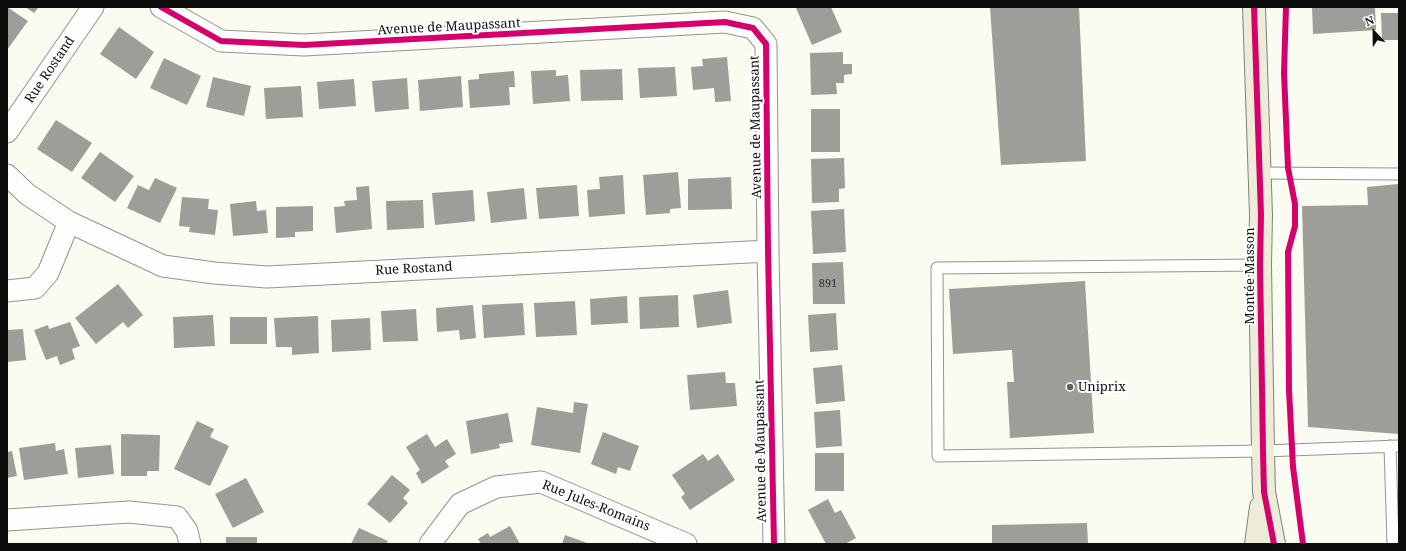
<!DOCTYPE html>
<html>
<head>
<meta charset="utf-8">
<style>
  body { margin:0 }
  #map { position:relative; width:1406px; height:551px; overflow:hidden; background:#fafbf1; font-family:"Noto Serif",serif }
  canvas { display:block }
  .frame { position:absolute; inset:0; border:8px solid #0d0d0d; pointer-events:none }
  .north { position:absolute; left:1354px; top:12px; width:40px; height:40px; -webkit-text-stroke:3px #fff; paint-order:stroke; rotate:338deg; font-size:11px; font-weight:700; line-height:16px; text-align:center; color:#0d0d0d }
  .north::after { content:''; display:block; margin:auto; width:14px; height:18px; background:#0d0d0d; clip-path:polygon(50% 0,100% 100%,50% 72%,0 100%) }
</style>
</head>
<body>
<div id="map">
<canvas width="1406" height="551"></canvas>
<div class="frame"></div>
<div class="north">N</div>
</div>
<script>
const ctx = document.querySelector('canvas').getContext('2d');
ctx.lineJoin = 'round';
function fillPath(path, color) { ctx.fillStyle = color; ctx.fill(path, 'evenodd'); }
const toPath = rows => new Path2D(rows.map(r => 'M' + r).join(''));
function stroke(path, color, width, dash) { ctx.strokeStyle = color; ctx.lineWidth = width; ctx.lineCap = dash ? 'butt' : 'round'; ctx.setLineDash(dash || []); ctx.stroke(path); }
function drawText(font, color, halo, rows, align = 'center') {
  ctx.font = font + ' "Noto Serif",serif'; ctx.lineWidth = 4; ctx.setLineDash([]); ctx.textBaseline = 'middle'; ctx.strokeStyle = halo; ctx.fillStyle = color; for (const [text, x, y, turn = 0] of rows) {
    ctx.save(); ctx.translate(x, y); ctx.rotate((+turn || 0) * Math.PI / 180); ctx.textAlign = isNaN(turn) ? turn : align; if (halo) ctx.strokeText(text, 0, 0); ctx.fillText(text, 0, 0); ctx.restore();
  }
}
const building = toPath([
  [7,7,28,21,7,50],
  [25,7,39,7,34,13],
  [799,7,831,7,842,32,812,45,796,8],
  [990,7,1079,7,1086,161,1001,165],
  [1312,7,1375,7,1376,30,1313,34],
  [1381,13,1399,13,1399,40,1382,40],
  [119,27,154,52,136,79,100,54],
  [843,52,843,64,852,64,852,74,844,75,844,83,836,83,837,94,811,95,810,53],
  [727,57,731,101,715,102,714,88,693,90,691,67,703,66,702,59],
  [164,58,201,76,187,105,150,88],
  [675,67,677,96,640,98,638,68],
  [622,69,623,100,581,101,580,70],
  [556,70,556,76,568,75,570,101,533,104,531,71],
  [514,71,515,87,509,87,510,105,470,108,468,80,479,79,479,74],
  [461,76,463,107,420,111,418,80],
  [213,77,251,86,244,116,206,107],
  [407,78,409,109,375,112,372,81],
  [354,79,356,106,319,109,317,82],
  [301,86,303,117,266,119,264,88],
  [811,109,840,109,840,152,811,152],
  [56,120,92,143,72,172,37,149],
  [100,152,134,176,115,202,81,178],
  [844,158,845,188,839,189,839,202,812,203,811,159],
  [678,172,681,208,670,209,670,213,646,215,643,175],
  [623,175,625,214,589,217,587,190,600,189,599,177],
  [731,177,732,209,688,210,688,179],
  [155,178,177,188,160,223,127,208,138,185,149,190],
  [1398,184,1399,434,1308,427,1302,206,1368,205,1367,187],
  [577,185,579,216,539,219,536,188],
  [369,186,372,229,336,233,334,207,345,206,344,201,357,200,356,187],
  [524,188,527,219,491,223,487,192],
  [473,190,475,221,435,225,432,193],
  [182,197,209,199,208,209,218,210,215,235,189,232,190,227,179,226],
  [423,200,424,228,387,230,386,201],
  [256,201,257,211,266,210,268,233,233,236,230,204],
  [313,206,313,231,295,232,295,237,276,238,276,207],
  [844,209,846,252,813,254,811,211],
  [843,262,845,304,813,304,812,263],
  [1085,281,1094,433,1010,438,1007,382,1014,382,1012,350,953,354,949,289],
  [118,284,143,315,128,328,123,322,96,344,75,318],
  [728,290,732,323,697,328,693,295],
  [678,295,679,327,640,329,639,297],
  [627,296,628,323,591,325,590,299],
  [575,301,577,335,536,337,534,303],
  [523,303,525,335,484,338,482,305],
  [473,305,476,338,460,340,459,330,437,332,436,308],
  [416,309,418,341,383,342,381,311],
  [836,313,838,350,810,352,808,315],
  [213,315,215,346,174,348,173,317],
  [318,316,319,353,292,355,292,347,276,347,274,318],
  [230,317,267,317,267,344,230,344],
  [370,318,371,350,332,352,331,320],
  [70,322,80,346,72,349,75,359,60,365,57,356,46,360,34,330,48,325,49,329],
  [23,329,26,360,7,362,7,330],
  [842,365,845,401,816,404,813,368],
  [725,372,726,383,735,383,737,406,690,410,687,375],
  [574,402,588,404,580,453,531,445,537,407,573,413],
  [840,410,842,446,816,448,814,412],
  [508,413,513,442,499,444,500,448,471,454,466,421],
  [197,421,214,429,210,437,229,446,210,486,174,469],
  [603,432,639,446,630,471,618,467,616,474,591,464],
  [121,434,160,435,159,471,147,471,147,476,121,476],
  [427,434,435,447,447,439,456,454,445,461,449,467,422,484,416,473,420,470,406,447],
  [55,443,56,451,64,449,68,474,24,480,19,448],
  [111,445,114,474,78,478,75,448],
  [12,451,17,476,7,478,7,452],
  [815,453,844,453,844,491,815,491],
  [703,454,708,461,718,454,735,480,690,510,681,497,685,494,672,475],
  [392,475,410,490,403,498,408,503,390,523,367,504],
  [246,478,264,512,233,528,215,494],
  [828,499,835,513,841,510,856,538,845,544,826,544,808,510],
  [1087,523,1088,544,992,544,992,525],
  [510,526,520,544,481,544,478,539,488,533,490,537],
  [359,528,388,541,386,544,351,544],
  [565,535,590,544,562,544],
  [226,537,257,537,257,544,226,544]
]);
const lane = toPath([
  [1259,173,1399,174],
  [1260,265,937,268,938,456,1263,451,1399,446],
  [1390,446,1393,544]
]);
const street = toPath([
  [161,7,221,41,304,45,725,22,753,28,766,44,768,251,774,544],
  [7,132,93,7],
  [7,175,27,194,69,222,163,266,214,273,267,277,768,251],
  [7,291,35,288,48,273,69,222],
  [7,520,129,512,177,517,187,531,190,544],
  [430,544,460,504,496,487,541,482,686,544]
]);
const primary = toPath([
  [1254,7,1261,215,1260,265,1263,451,1264,492,1274,544],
  [1256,544,1261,507]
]);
const cycleway = toPath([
  [161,7,221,41,304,45,725,22,753,28,766,44,768,251,774,544],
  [1254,7,1261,215,1260,265,1263,451,1264,492,1274,544],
  [1286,7,1284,73,1288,168,1295,204,1295,226,1288,252,1289,390,1293,467,1303,544]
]);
const markers = [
  [1070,387,4,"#60605d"]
];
const numberNames = [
  ["891",828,284]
];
const streetNames = [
  ["Avenue de Maupassant",449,27,-3],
  ["Rue Rostand",50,70,-56],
  ["Avenue de Maupassant",756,127,-91],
  ["Rue Rostand",414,269,-3],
  ["Montée Masson",1250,276,-90],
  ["Avenue de Maupassant",761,451,-91],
  ["Rue Jules-Romains",596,506,22]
];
const poiNames = [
  ["Uniprix",1078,387]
];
fillPath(building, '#9e9d97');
stroke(lane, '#949490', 13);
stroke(street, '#949490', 23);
stroke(primary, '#81817d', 24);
stroke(lane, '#fefefd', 11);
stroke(street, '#fefefd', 21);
stroke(primary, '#ececd8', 22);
stroke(cycleway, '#d6006c', 6);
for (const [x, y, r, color] of markers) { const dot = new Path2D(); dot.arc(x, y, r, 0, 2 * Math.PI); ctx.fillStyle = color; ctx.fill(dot); stroke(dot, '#fff', 1.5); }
drawText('11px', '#313130', null, numberNames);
drawText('13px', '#0d0d0d', '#fff', streetNames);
drawText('13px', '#0d0d0d', '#fff', poiNames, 'left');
</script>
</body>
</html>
